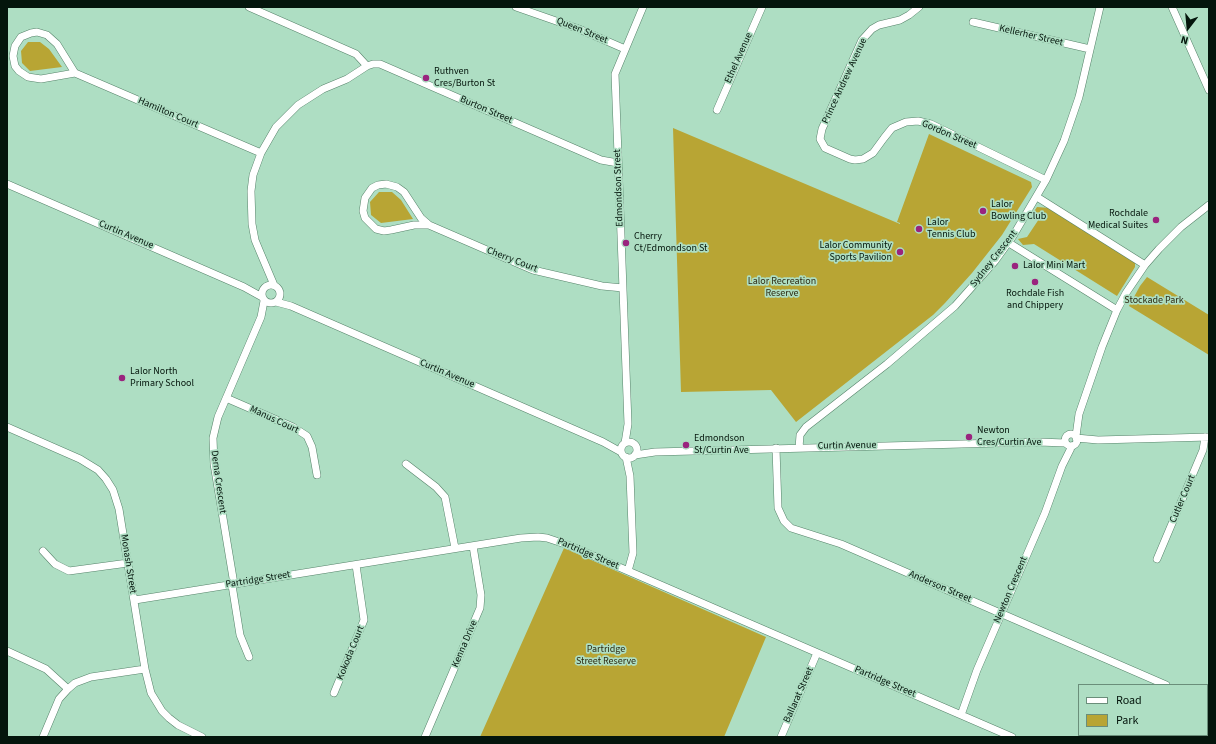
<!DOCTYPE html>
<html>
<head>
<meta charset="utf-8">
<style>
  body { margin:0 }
  #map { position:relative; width:1216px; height:744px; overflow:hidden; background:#aedec3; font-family:"Source Sans 3",sans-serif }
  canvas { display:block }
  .frame { position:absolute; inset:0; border:8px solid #04150c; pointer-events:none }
  .legend { position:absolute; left:1078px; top:684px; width:130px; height:52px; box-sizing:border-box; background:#aedec3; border:1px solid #6a8e7a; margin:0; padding:5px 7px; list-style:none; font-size:12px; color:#04150c }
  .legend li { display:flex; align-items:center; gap:8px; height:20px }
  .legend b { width:20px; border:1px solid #6a8e7a }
  .north { position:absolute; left:1168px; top:8px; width:40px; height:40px; -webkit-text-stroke:3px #aedec3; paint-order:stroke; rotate:196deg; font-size:11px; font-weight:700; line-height:16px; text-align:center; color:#04150c }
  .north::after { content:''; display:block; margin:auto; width:14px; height:18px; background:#04150c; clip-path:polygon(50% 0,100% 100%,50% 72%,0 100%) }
</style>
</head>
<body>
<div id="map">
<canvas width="1216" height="744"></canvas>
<div class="frame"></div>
<ul class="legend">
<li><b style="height:5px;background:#fff"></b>Road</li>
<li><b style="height:11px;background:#b8a534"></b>Park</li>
</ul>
<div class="north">N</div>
</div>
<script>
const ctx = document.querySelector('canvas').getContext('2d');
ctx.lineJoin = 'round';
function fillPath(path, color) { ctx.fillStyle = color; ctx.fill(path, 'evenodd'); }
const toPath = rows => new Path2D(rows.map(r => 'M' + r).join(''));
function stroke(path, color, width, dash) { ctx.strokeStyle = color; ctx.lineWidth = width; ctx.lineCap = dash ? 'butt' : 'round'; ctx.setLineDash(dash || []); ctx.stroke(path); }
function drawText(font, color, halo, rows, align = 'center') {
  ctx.font = font + ' "Source Sans 3",sans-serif'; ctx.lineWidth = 3.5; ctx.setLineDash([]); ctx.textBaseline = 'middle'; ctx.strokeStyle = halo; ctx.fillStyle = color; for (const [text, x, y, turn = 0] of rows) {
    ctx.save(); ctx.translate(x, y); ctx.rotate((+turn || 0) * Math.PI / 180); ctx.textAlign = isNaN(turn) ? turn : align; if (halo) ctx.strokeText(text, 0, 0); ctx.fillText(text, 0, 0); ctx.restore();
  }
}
const green = toPath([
  [28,42,40,42,49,49,62,67,30,71,22,63,21,51],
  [673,128,900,224,900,223,897,222,929,134,1031,182,1032,187,1002,235,972,273,945,303,933,315,796,422,771,390,681,392],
  [379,192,392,192,401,200,413,219,381,223,371,215,370,202],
  [1037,207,1050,208,1135,262,1135,267,1117,296,1034,244,1023,245,1018,239,1027,237,1039,219,1033,213],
  [1147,277,1209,315,1209,355,1129,306,1140,286],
  [564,548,766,637,724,737,480,737]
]);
const minor = toPath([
  [249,7,356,54,367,66,373,64,380,64,601,160,618,163],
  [516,7,579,29,625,49],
  [919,7,909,15,900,20,879,25,872,29,862,40,822,129,820,139,825,148,850,159,855,160,863,159,873,153,884,138,892,128,906,122,918,121,931,124,1046,180],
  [1172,7,1209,90],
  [973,22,1090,49],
  [75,73,57,44,47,35,37,32,31,33,21,37,15,46,13,56,15,66,19,71,28,77,41,79,75,73,261,153],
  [717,110,762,7],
  [7,184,244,287,262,297],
  [1037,197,1145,265],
  [429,225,421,218,404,192,397,187,386,184,378,185,372,188,365,198,363,211,365,218,376,229,384,231,391,230,414,225,429,225,533,270,602,286,623,288],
  [1009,243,1117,310],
  '262 294a9 9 0 1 1 18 0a9 9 0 1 1-18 0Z',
  [274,285,260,252,255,240,252,224,251,191,253,175,261,153,276,127,298,105,323,89,347,79,367,66],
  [276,302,291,306,603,442,621,452],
  [226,398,293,427,307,436,312,447,317,475],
  [7,427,80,459,98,470,106,479,113,490,119,509,145,669,151,693,162,711,169,718,178,725,202,737],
  '1065 440a6 6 0 1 1 12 0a6 6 0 1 1-12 0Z',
  [1076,436,1079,414,1102,347,1117,310,1126,293,1145,265,1159,249,1181,227,1209,205],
  [1076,438,1098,440,1209,437],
  '621 450a8 8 0 1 1 16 0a8 8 0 1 1-16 0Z',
  [625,443,628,424,615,74,643,7],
  [776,448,778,508,784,521,791,528,841,544,1166,685],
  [799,448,800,435,806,427,887,364,955,306,995,261,1013,236,1046,180,1064,141,1079,97,1100,7],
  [635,455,655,452,1039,442,1065,443],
  [626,457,630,476,633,553,628,571],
  [406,464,436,487,445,497,455,548],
  [43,551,55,564,69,571,128,563],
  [1157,559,1203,450,1205,437],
  [234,584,214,464,213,438,218,417,261,317,264,301],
  [232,585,240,635,249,657],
  [135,600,521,538,538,537,547,538,568,545,1012,737],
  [7,651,46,669,68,689],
  [334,693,364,620,356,565],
  [1207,703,1209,704],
  [961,715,977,670,1045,513,1062,466,1072,446],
  [43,737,59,699,68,689,75,683,91,677,145,669],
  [425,737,480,608,481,595,473,546],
  [781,737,817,653]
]);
const markers = [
  [426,78,4,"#9a237e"],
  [983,211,4,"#9a237e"],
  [1156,220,4,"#9a237e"],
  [919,229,4,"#9a237e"],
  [626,243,4,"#9a237e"],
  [900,252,4,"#9a237e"],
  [1015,266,4,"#9a237e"],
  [1035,282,4,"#9a237e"],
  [122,378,4,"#9a237e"],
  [969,437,4,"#9a237e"],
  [686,445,4,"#9a237e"]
];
const streetNames = [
  ["Queen Street",582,31,22],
  ["Kellerher Street",1031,36,13],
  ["Ethel Avenue",739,58,-66],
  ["Prince Andrew Avenue",845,81,-65],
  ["Burton Street",486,110,23],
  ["Hamilton Court",168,113,23],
  ["Gordon Street",949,135,23],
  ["Edmondson Street",619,188,-92],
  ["Curtin Avenue",126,235,23],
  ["Sydney Crescent",994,259,-52],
  ["Cherry Court",512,260,21],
  ["Curtin Avenue",447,374,23],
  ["Manus Court",274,420,25],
  ["Curtin Avenue",847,446,-1],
  ["Derna Crescent",218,482,82],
  ["Cutler Court",1183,499,-67],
  ["Partridge Street",588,554,23],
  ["Monash Street",128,564,81],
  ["Partridge Street",258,580,-9],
  ["Anderson Street",940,587,23],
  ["Newton Crescent",1011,590,-67],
  ["Kenna Drive",465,644,-67],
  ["Kokoda Court",351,653,-68],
  ["Partridge Street",885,682,23],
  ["Ballarat Street",799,695,-66]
];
const poiNames = [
  ["Ruthven",434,72],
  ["Cres/Burton St",434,84],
  ["Lalor",991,205],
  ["Bowling Club",991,217],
  ["Rochdale",1148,214,"right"],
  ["Medical Suites",1148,226,"right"],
  ["Lalor",927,223],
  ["Tennis Club",927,235],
  ["Cherry",634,237],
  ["Ct/Edmondson St",634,249],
  ["Lalor Community",892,246,"right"],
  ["Sports Pavilion",892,258,"right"],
  ["Lalor Mini Mart",1023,266],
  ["Rochdale Fish",1035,294,"center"],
  ["and Chippery",1035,306,"center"],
  ["Lalor North",130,372],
  ["Primary School",130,384],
  ["Newton",977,431],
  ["Cres/Curtin Ave",977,443],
  ["Edmondson",694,439],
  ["St/Curtin Ave",694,451]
];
const parkNames = [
  ["Lalor Recreation",782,282],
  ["Reserve",782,294],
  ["Stockade Park",1154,301],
  ["Partridge",606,650],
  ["Street Reserve",606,662]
];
fillPath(green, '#b8a534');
stroke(minor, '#56836a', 8);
stroke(minor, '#fff', 7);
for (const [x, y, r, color] of markers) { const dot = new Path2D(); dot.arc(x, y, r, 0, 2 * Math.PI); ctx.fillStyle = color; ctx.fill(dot); stroke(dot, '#aedec3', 1.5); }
drawText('10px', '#04150c', '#aedec3', streetNames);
drawText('10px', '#04150c', '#aedec3', poiNames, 'left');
drawText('10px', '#2e2a12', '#aedec3', parkNames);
</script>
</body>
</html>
